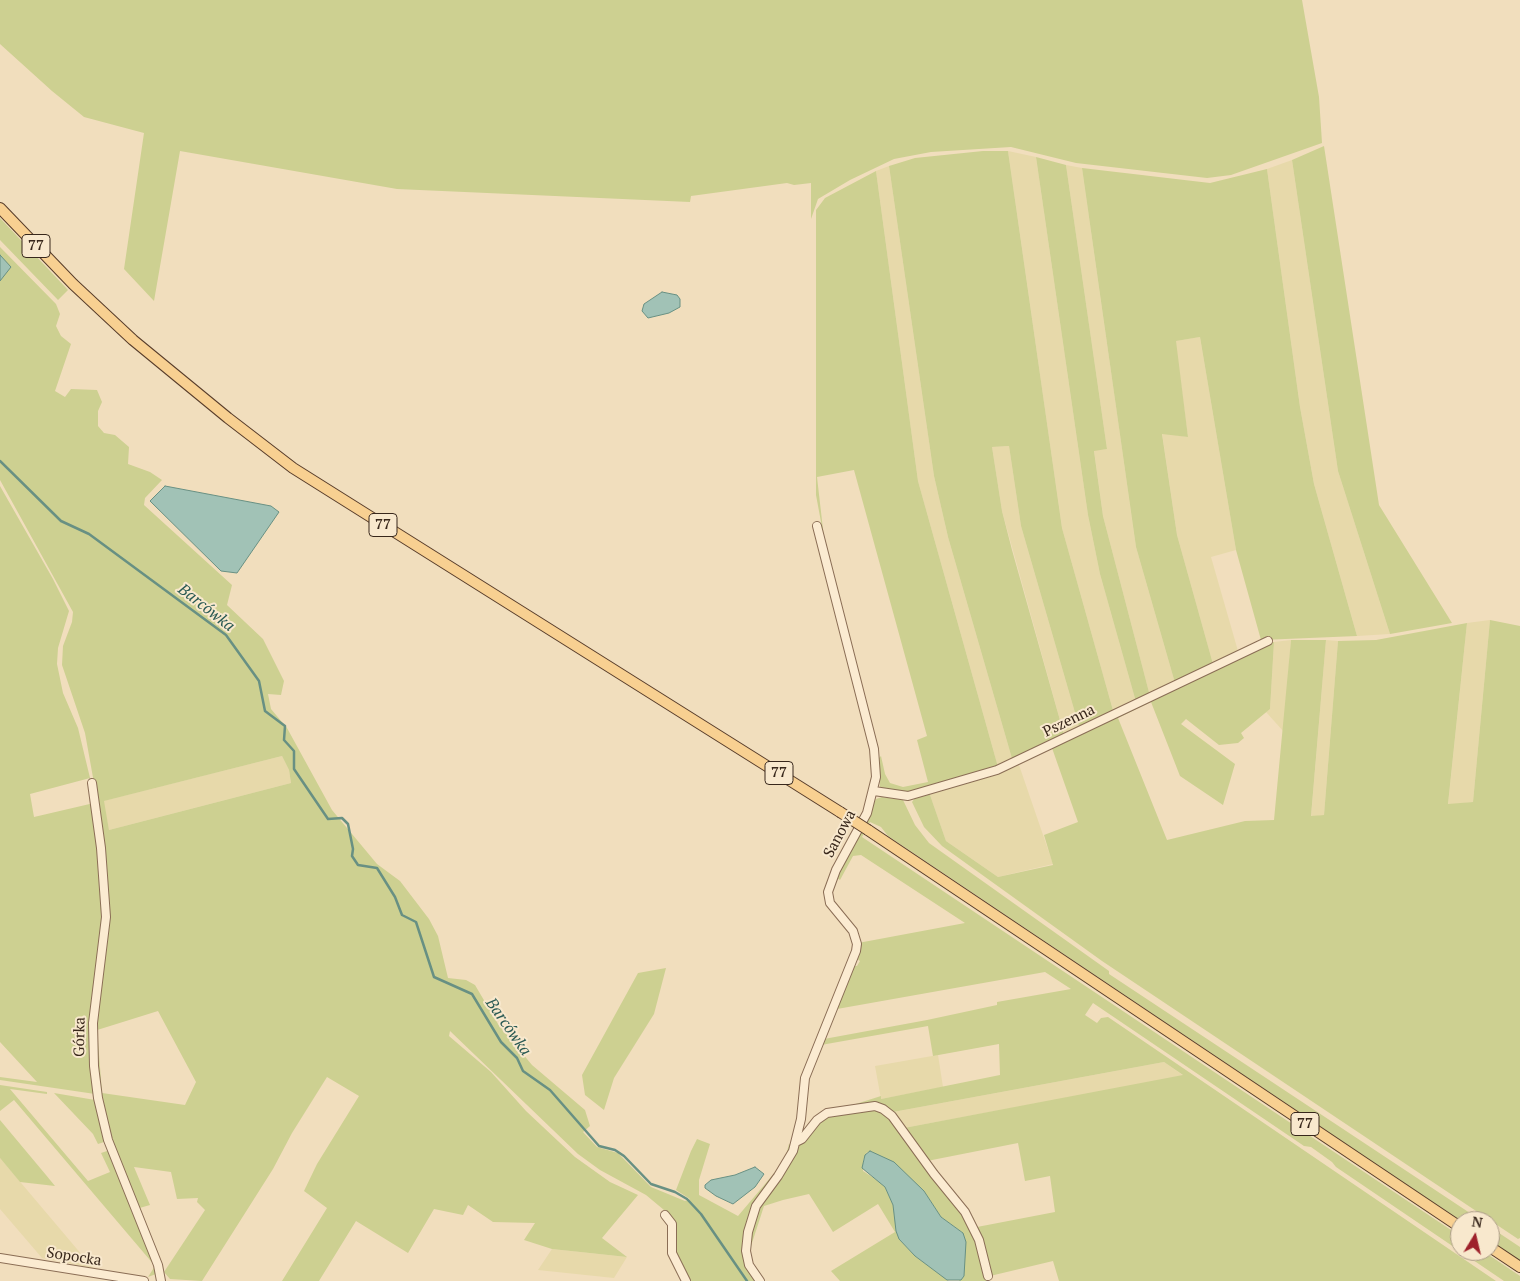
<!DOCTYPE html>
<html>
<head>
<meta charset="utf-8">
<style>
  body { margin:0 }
  #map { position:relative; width:1520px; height:1281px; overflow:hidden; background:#f1debd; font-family:"PT Serif",serif }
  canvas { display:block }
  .north { position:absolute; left:1450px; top:1211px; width:50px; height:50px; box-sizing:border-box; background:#f8e8cd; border:1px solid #ab9b86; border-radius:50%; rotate:9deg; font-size:14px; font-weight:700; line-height:20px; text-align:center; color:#38271b }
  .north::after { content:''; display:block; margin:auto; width:18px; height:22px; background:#9e212b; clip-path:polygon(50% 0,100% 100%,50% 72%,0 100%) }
</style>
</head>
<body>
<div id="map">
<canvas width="1520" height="1281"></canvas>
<div class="north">N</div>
</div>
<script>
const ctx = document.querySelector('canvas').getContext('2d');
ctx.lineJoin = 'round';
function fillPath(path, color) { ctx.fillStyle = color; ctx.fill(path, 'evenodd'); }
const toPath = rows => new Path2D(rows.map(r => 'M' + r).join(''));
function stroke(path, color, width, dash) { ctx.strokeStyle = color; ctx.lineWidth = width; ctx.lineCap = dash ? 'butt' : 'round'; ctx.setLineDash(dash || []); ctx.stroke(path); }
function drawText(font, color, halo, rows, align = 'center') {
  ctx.font = font + ' "PT Serif",serif'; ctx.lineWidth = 4; ctx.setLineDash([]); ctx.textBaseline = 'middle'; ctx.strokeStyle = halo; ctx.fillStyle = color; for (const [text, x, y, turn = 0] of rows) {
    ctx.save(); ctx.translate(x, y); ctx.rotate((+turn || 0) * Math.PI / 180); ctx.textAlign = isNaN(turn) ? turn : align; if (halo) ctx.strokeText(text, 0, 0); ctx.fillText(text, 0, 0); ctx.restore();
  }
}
const farmland = toPath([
  [1008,151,1036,157,1088,515,1100,574,1136,702,1114,714,1062,528],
  [1292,160,1338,471,1390,634,1357,636,1314,484,1300,407,1267,169],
  [1066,165,1082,168,1136,547,1175,683,1150,696,1103,516,1094,450,1107,449],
  [889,166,934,476,948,537,1013,762,998,767,918,481,876,171],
  [1200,337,1236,550,1211,557,1238,651,1213,664,1177,535,1162,433,1188,437,1175,341],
  [1009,446,1021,526,1080,730,1065,738,1002,511,992,447],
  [1490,620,1473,802,1448,805,1467,623],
  [1291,640,1284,732,1266,712,1270,709,1274,642],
  [1326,640,1338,641,1324,815,1311,817],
  [282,756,289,770,291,783,109,830,103,801],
  [1019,765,1053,864,998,877,946,841,929,792,977,780],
  [938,1055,943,1087,881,1099,875,1066],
  [1164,1062,1184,1076,904,1128,893,1112],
  [0,1158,93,1268,42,1258,0,1209],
  [552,1249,627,1257,614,1278,538,1270]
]);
const green = toPath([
  [0,0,1302,0,1319,97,1322,143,1231,175,1207,178,1076,163,1011,147,931,152,894,159,850,180,818,199,811,219,811,183,794,185,787,183,691,196,690,202,397,189,180,151,154,301,124,269,144,133,84,117,52,91,0,44],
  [1324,146,1379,505,1452,623,1390,634,1338,471,1292,160],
  [983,151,1008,151,1062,528,1114,714,1080,730,1021,526,1009,446,992,447,1002,511,1012,550,1065,738,1013,762,948,537,934,476,889,166,915,158],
  [1036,157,1066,165,1107,449,1094,451,1103,516,1150,696,1136,702,1100,574,1088,515],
  [1082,168,1210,183,1267,169,1300,407,1314,484,1357,636,1261,640,1236,550,1200,337,1176,341,1188,437,1162,434,1177,535,1213,664,1175,683,1136,547],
  [876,171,918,481,998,767,907,792,894,792,880,788,879,758,881,756,885,774,890,783,903,787,928,782,917,740,927,736,854,470,817,477,824,538,816,495,816,210,825,198],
  [0,218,68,290,58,300,0,240],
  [0,247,56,304,60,314,56,326,61,336,71,344,55,391,65,397,71,389,97,390,102,402,98,411,98,426,104,433,115,435,129,447,128,464,150,472,162,480,145,498,144,505,232,585,227,605,263,639,284,681,281,695,268,694,271,709,287,728,332,810,377,864,400,881,429,919,438,936,448,978,466,980,475,985,498,1024,532,1065,585,1110,590,1126,583,1132,597,1147,618,1153,651,1187,685,1201,690,1199,676,1190,691,1151,697,1139,710,1144,699,1180,699,1195,738,1216,776,1171,786,1155,789,1144,791,1145,786,1162,760,1195,745,1241,757,1281,687,1281,676,1257,676,1229,670,1215,646,1195,600,1170,578,1154,450,1031,449,1036,491,1072,526,1111,575,1157,610,1182,638,1195,602,1238,627,1257,552,1249,524,1240,535,1223,493,1222,468,1205,463,1215,434,1209,408,1253,356,1221,319,1281,282,1281,327,1208,304,1191,317,1164,359,1096,327,1077,292,1133,273,1169,202,1281,170,1279,164,1272,205,1210,197,1202,198,1198,177,1199,171,1172,134,1167,150,1205,136,1209,108,1135,103,1110,104,1102,100,1092,94,1041,98,1041,102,1093,185,1105,196,1082,158,1011,94,1031,90,1028,95,1094,0,1080,0,1077,37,1082,0,1042,0,486,53,579,69,611,58,648,57,664,63,693,78,728,90,778,30,794,34,817,94,803,105,952,101,822,85,733,62,665,63,646,72,622,73,612,0,480],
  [282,756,289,770,291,783,109,830,104,801],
  [1490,620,1520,626,1520,1238,1518,1239,1102,961,942,846,924,827,912,802,915,798,929,791,1018,764,977,780,929,792,946,841,998,877,1053,865,1044,835,1078,822,1052,748,1258,647,1274,642,1270,709,1241,733,1244,738,1238,743,1219,745,1186,719,1181,724,1235,764,1223,805,1180,776,1151,702,1118,718,1167,840,1245,821,1274,820,1291,640,1326,640,1311,816,1324,815,1338,641,1376,640,1467,623,1448,804,1473,802],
  [882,797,903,800,915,825,929,843,1109,971,1109,974,1482,1221,1461,1221,888,836,881,827,870,822,862,837,1460,1236,1460,1251,1483,1251,1520,1276,1520,1281,1504,1281,1336,1167,1332,1162,1311,1147,1304,1146,1093,1003,1085,1015,1097,1023,1101,1018,1108,1017,1496,1281,1059,1281,1053,1261,990,1276,986,1251,971,1219,973,1217,977,1227,1055,1212,1050,1176,1025,1181,1018,1143,927,1161,955,1194,953,1194,938,1177,904,1128,1183,1075,1164,1062,893,1112,874,1104,840,1109,881,1096,881,1099,1000,1075,999,1044,933,1056,928,1026,821,1045,824,1039,927,1020,997,1005,997,1002,1071,989,1045,972,837,1009,828,1026,854,966,857,966,860,961,856,958,858,943,965,923,861,855,853,856,840,880,837,878,836,875,876,799],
  [666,968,654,1014,614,1078,604,1110,585,1095,582,1075,638,973],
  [0,1085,47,1092,47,1094,10,1089,88,1181,110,1172,101,1153,110,1150,130,1207,156,1266,156,1274,148,1277,155,1266,14,1100,0,1111],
  [54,1093,95,1100,107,1141,98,1144,93,1134],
  [872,1107,889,1116,962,1212,972,1229,987,1281,959,1281,963,1233,941,1217,924,1191,867,1152,863,1161,863,1171,880,1182,885,1187,893,1205,899,1239,915,1256,949,1281,840,1281,831,1271,895,1232,878,1204,833,1232,809,1194,783,1200,764,1206,751,1246,749,1245,755,1213,798,1146,820,1120,827,1116],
  [0,1120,46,1175,55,1186,20,1182,0,1158],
  [1490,1227,1520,1247,1520,1261,1490,1241]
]);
const water = toPath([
  [0,255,11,267,0,281,0,255],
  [662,292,677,295,680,299,680,307,669,313,648,318,642,311,644,304,662,292],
  [165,486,271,506,279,512,237,573,221,571,150,501,165,486],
  [870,1151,894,1162,924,1191,941,1217,963,1233,966,1242,964,1276,961,1280,947,1280,915,1256,899,1239,896,1231,893,1205,885,1187,862,1168,865,1155,870,1151],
  [755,1167,764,1174,755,1187,733,1204,716,1196,705,1188,705,1185,711,1180,735,1175,755,1167]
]);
const stream = toPath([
  [0,461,61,521,89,534,226,635,259,681,265,711,285,726,284,740,294,751,294,769,328,819,342,818,348,824,353,849,352,856,358,865,377,868,395,897,402,915,416,922,434,977,472,994,501,1042,517,1058,523,1071,550,1090,599,1146,615,1150,624,1156,651,1184,675,1192,687,1199,701,1214,747,1281]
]);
const minor = toPath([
  [92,783,101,848,106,917,93,1023,94,1066,98,1098,108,1140,158,1265,161,1281],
  [874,791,908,796,997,770,1268,641],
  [796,1142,802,1139,817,1120,827,1113,875,1106,883,1109,892,1116,934,1174,965,1212,979,1240,988,1276],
  [665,1215,672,1224,672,1253,686,1281],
  [0,1258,144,1281],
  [760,1281,749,1265,746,1251,748,1232,756,1206,778,1176,793,1151,801,1119,805,1078,856,951,857,944,853,931,830,903,828,892,836,870,867,813,876,777,874,749,817,526]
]);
const major = toPath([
  [0,208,73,284,133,340,228,418,293,468,840,812],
  [868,830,1460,1227],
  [1490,1247,1520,1267]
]);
const majorBridge = toPath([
  [840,812,868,830]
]);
const shields = [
  [36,246,28],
  [383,525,28],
  [779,773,28],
  [1305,1124,28]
];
const shieldNames = [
  ["77",36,246],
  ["77",383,525],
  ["77",779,773],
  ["77",1305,1124]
];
const streetNames = [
  ["Pszenna",1069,721,-26],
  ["Sanowa",840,834,-62],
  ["Górka",80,1037,-89],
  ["Sopocka",74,1257,9]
];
const waterNames = [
  ["Barcówka",206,608,38],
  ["Barcówka",508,1027,55]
];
fillPath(farmland, '#e7d9aa');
fillPath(green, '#cdd091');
fillPath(water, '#a1c2b6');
stroke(water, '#689083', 1);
stroke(stream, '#689083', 2.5);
stroke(minor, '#8a6d55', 10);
stroke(major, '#573c2a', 12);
stroke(minor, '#fbebd1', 8);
stroke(major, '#f8d091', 10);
stroke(majorBridge, '#573c2a', 12, []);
stroke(majorBridge, '#f8d091', 10);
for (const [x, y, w] of shields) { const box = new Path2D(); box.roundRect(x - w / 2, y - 11.5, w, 23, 4); ctx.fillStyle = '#f8e8cd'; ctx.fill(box); stroke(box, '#38271b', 1); }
drawText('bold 14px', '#38271b', null, shieldNames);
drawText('15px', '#38271b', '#f8e8cd', streetNames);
drawText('italic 16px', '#295953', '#f8e8cd', waterNames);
</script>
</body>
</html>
